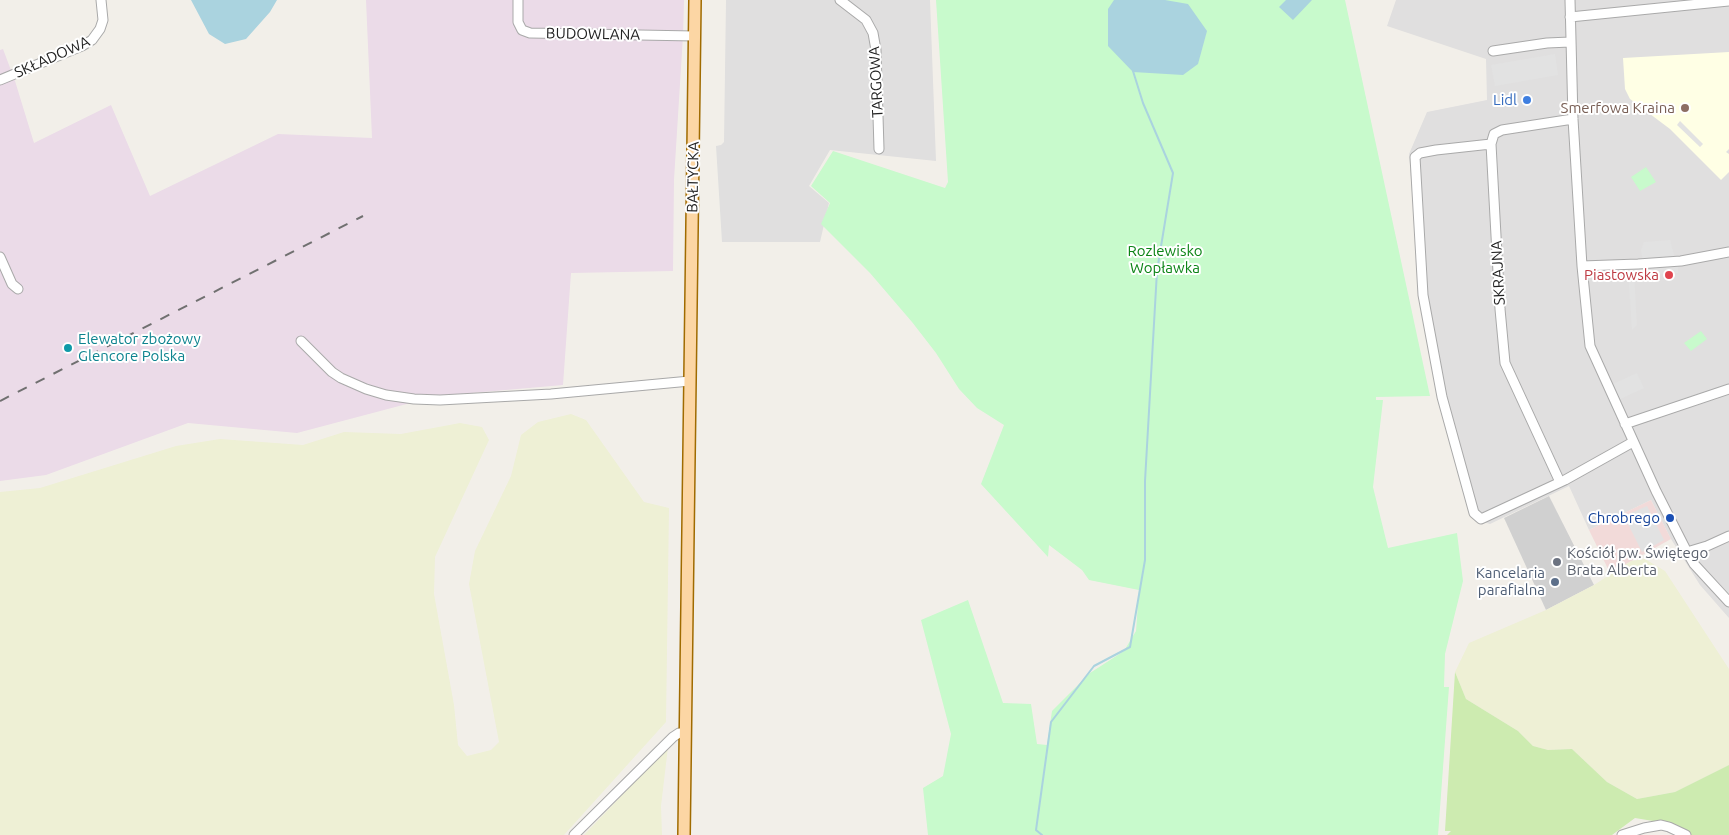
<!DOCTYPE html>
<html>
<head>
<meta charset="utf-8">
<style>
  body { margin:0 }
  canvas { display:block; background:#f2efe9 }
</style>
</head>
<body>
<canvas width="1729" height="835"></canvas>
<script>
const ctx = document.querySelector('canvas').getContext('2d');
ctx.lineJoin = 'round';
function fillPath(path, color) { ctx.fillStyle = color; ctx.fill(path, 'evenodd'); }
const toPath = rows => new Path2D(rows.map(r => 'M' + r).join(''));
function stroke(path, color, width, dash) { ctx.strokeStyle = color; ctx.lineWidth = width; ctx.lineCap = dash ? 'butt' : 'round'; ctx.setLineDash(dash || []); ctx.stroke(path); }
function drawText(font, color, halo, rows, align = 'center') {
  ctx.font = font + ' Ubuntu,sans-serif'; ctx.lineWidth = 4; ctx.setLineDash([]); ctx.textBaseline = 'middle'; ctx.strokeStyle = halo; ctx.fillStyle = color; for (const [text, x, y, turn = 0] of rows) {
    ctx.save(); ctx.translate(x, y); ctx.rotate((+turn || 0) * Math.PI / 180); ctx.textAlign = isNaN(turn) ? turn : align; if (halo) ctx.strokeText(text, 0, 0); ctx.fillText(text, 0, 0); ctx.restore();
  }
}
const residential = toPath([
  [726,0,930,0,936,161,830,150,809,186,829,203,820,242,722,242,716,146,721,145,724,142],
  [1396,0,1729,0,1729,618,1700,585,1671,539,1651,500,1589,530,1569,486,1490,524,1473,519,1440,409,1421,309,1409,154,1427,112,1487,100,1486,59,1387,26]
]);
const commercial = toPath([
  [1651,500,1671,539,1610,573,1589,530]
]);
const industrial = toPath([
  [366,0,684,0,683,36,674,180,673,271,571,273,563,385,437,396,297,433,188,423,46,475,0,481,0,50,3,49,15,81,34,143,111,105,150,196,278,134,372,138]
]);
const education = toPath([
  [1729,52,1729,149,1726,152,1729,154,1729,172,1721,180,1670,129,1630,99,1625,89,1623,58]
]);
const religious = toPath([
  [1549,496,1594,585,1546,610,1504,518]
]);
const farmland = toPath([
  [571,414,586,420,644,502,669,508,666,722,564,835,0,835,0,492,40,488,176,446,220,439,303,445,344,432,401,434,460,423,482,427,489,440,435,557,434,594,454,705,458,745,467,756,491,750,499,742,469,584,475,551,511,476,521,435,538,422],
  [1645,559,1665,571,1729,669,1729,765,1675,792,1637,799,1607,782,1572,749,1548,750,1533,746,1518,731,1466,699,1455,672,1469,643,1546,610,1594,585,1631,561],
  [668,747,661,806,662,835,584,835]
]);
const grass = toPath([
  [1455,672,1466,699,1518,731,1533,746,1548,750,1572,749,1607,782,1637,799,1675,792,1729,765,1729,835,1691,835,1677,825,1635,818,1612,835,1447,835,1451,831,1445,831]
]);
const park = toPath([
  [936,0,1345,0,1430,396,1376,397,1376,400,1383,400,1373,487,1388,548,1457,533,1463,581,1445,654,1444,687,1449,687,1438,835,928,835,923,788,943,776,951,734,921,620,968,600,1003,703,1031,704,1037,744,1047,745,1052,711,1090,673,1124,651,1136,631,1139,590,1089,580,1082,570,1049,545,1048,557,981,484,1004,425,977,408,959,389,936,353,912,322,870,273,821,224,830,203,811,186,833,151,945,188,948,182],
  [1646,167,1656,182,1640,191,1631,177],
  [1701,331,1707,339,1691,351,1684,343]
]);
const parking = toPath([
  [1555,54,1558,75,1495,86,1491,65],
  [1680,121,1703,144,1700,147,1677,125],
  [1670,240,1675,259,1643,262,1641,250,1644,242],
  [1678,265,1678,273,1634,276,1637,325,1632,330,1628,269],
  [1637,373,1644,388,1618,400,1611,385],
  [1647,506,1664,540,1642,552,1624,516]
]);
const water = toPath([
  [191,0,277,0,270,12,246,39,225,44,209,34],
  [1114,0,1165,0,1188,4,1207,31,1198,64,1183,75,1133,72,1108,46,1108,9],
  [1286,0,1312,0,1293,20,1279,7]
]);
const stream = toPath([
  [1042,835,1036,830,1051,722,1094,666,1130,647,1145,560,1145,481,1157,271,1173,173,1143,103,1133,71]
]);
const minor = toPath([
  [518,0,518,22,522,30,530,33,694,36],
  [840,0,866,20,873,33,876,50,879,149],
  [1570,0,1573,119,1582,266,1590,346,1656,491,1687,552,1694,564,1729,602],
  [1570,17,1729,1],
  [1493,51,1547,43,1570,42],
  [0,80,82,46,92,40,100,29,103,20,101,0],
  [1491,144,1436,150,1420,153,1415,157,1423,295,1442,397,1474,513,1481,519,1565,480,1633,442],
  [0,257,12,284,18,289],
  [1582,266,1638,264,1681,261,1729,252],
  [301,341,332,372,341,378,366,389,386,395,414,399,440,400,551,394,690,381],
  [1625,424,1729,389],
  [1560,482,1505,363,1500,309,1491,144,1494,134,1502,130,1573,119],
  [1687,552,1707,546,1729,536],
  [574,835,673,737,679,733,685,733],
  [1622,835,1644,828,1661,825,1669,827,1686,835]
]);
const major = toPath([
  [684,835,695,0]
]);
const rail = toPath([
  [0,401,363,216]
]);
const markers = [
  [1527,100,5,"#3f7fe0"],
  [1685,108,5,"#8d6e63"],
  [1669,275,5,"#e0444e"],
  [68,348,5,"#0f9aa8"],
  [1670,518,5,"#1a4fb4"],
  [1557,562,5,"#6b7280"],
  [1555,582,5,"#5c6f8a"]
];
const streetNames = [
  ["BUDOWLANA",593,34,1],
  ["SKŁADOWA",52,57,-24],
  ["TARGOWA",876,82,-93],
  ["BAŁTYCKA",693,177,-89],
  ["SKRAJNA",1498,273,-93]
];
const shopNames = [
  ["Lidl",1517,100]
];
const educationNames = [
  ["Smerfowa Kraina",1675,108]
];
const parkNames = [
  ["Rozlewisko",1165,251],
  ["Wopławka",1165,268]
];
const healthNames = [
  ["Piastowska",1659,275]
];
const cultureNames = [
  ["Elewator zbożowy",78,339],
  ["Glencore Polska",78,356]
];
const transitNames = [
  ["Chrobrego",1660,518]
];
const worshipNames = [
  ["Kościół pw. Świętego",1567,553],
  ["Brata Alberta",1567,570]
];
const serviceNames = [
  ["Kancelaria",1545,573],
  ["parafialna",1545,590]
];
fillPath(residential, '#e0dfdf');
fillPath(commercial, '#f2dad9');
fillPath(industrial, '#ebdbe8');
fillPath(education, '#ffffe5');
fillPath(religious, '#d0d0d0');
fillPath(farmland, '#eef0d5');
fillPath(grass, '#cdebb0');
fillPath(park, '#c8facc');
fillPath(parking, '#e2e2e2');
fillPath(water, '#aad3df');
stroke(stream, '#aad3df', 2);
stroke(minor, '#a9a9a9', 11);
stroke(major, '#a06b00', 14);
stroke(minor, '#fff', 9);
stroke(major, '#fcd6a4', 11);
stroke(rail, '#707070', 2, [10, 10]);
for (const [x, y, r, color] of markers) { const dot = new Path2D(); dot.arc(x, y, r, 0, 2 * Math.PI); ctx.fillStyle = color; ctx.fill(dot); stroke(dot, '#fff', 2); }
drawText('15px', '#222', '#fff', streetNames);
drawText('15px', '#366cbe', '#fff', shopNames, 'right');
drawText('15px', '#785e54', '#fff', educationNames, 'right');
drawText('15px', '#0c8416', '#fff', parkNames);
drawText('15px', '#be3a42', '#fff', healthNames, 'right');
drawText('15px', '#0d838f', '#fff', cultureNames, 'left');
drawText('15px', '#164399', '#fff', transitNames, 'right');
drawText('15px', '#5b616d', '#fff', worshipNames, 'left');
drawText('15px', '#4e5e75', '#fff', serviceNames, 'right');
</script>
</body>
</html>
